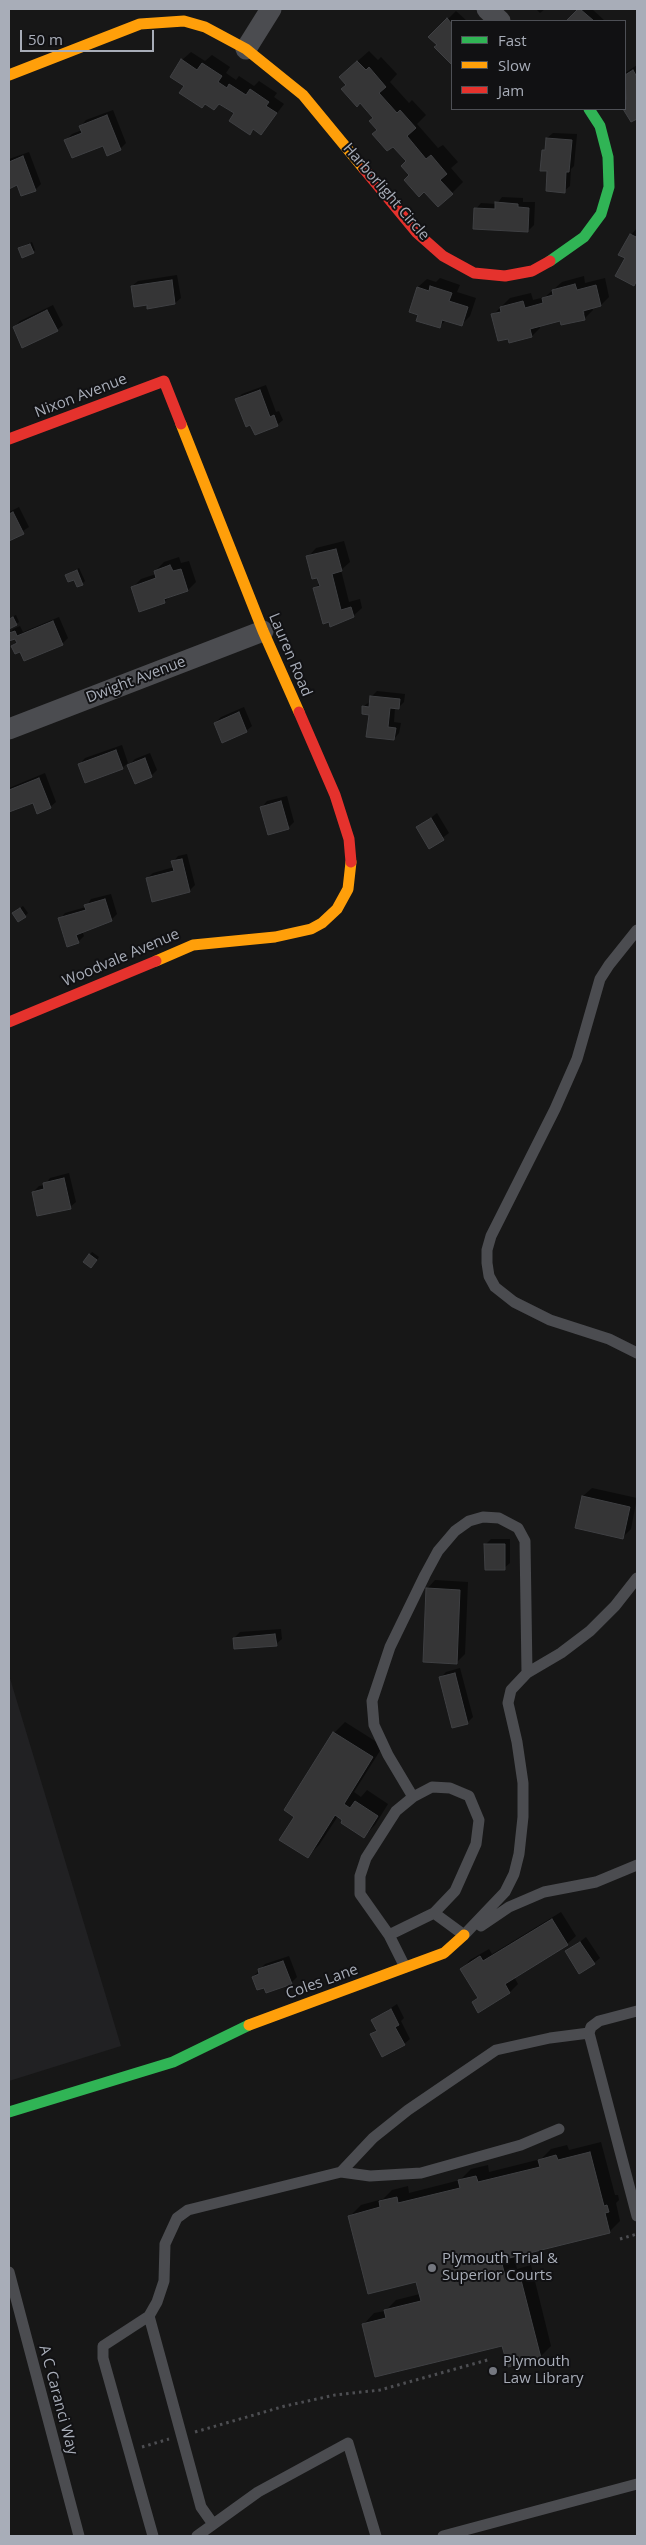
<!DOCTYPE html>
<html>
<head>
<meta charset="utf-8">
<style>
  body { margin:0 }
  #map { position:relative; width:646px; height:2545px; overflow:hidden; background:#171717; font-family:"Open Sans",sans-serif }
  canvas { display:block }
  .frame { position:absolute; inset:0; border:10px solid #a8adb8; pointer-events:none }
  .legend { position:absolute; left:451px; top:20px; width:175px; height:90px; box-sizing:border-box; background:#111113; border:1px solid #4d4f55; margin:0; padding:6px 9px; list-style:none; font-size:15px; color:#a8adb8 }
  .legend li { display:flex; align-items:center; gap:10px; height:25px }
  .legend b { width:25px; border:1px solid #4d4f55 }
  .scale { position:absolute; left:20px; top:30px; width:134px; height:22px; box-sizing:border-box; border:2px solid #a8adb8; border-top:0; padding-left:6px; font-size:15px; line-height:18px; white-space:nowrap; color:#a8adb8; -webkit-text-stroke:4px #111113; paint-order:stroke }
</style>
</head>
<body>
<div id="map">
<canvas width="646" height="2545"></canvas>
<div class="frame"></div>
<ul class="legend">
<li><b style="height:6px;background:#30b455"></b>Fast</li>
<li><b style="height:6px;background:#ff9f0a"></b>Slow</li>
<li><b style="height:6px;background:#e5322d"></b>Jam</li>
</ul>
<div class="scale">50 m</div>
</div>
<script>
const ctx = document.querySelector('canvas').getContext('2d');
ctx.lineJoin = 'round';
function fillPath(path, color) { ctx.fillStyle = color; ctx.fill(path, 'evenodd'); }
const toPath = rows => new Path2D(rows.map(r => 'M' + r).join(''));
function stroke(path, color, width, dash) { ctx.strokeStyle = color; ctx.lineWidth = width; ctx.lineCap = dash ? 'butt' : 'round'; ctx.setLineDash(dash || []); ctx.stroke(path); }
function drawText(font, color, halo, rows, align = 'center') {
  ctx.font = font + ' "Open Sans",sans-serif'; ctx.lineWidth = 4; ctx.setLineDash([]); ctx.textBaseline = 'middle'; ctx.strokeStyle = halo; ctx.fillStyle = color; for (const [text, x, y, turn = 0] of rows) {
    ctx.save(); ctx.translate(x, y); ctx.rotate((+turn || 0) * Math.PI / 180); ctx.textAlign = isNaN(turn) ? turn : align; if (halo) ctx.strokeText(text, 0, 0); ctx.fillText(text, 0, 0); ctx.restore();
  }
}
const built = toPath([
  [9,1675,121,2046,9,2081]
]);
const shadow = toPath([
  [536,9,545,9,540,13],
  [579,9,592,9,605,21,568,21],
  [456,11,467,21,452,21,451,62,436,47,438,45,430,37],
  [369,51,378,60,381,57,397,74,390,82,409,103,412,100,426,115,417,124,438,148,443,145,458,162,451,168,463,182,452,193,410,175,407,161,378,130,374,118,347,84,352,66],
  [191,52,205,61,212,55,230,67,226,73,236,80,239,76,254,86,259,81,277,93,274,97,284,104,261,134,254,129,250,133,235,113,185,86,182,60],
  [637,65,637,117,632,120,625,109,625,73],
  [113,110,126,143,120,149,104,144,66,140,72,134,82,130,81,126,86,120],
  [553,133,577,134,574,166,571,169,570,186,564,191,549,170,543,151,547,147,547,138],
  [29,152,41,184,35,190,18,184,9,187,9,159],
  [502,197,523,198,523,202,535,202,534,225,528,231,476,209,481,203,497,204],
  [637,228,637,281,634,285,631,235],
  [32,242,35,250,33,252,19,248],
  [177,275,181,298,175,303,148,304,132,286,138,281],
  [584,276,585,283,605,278,609,297,601,305,593,307,593,310,585,318,562,324,561,320,540,325,540,328,532,336,508,338,493,315,510,298,531,293,533,300,545,297,562,282],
  [583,304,585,314,583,314],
  [440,278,460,285,457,292,476,298,470,316,461,325,446,320,439,327,419,314,418,287,427,279,436,282],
  [53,305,63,325,57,330,14,327,20,321],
  [266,385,276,412,279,411,283,420,277,425,236,400,242,394],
  [19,507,29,527,9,540,9,512],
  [344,541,350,562,341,570,349,602,360,599,362,608,353,616,331,625,315,588,320,583,308,557,316,548],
  [179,557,181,563,189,561,196,582,188,590,170,596,164,602,132,588,141,579,156,574,155,571,164,562],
  [79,568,85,581,82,584,66,575],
  [16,615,19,622,9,628,9,618],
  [59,617,68,638,62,644,21,650,13,646,17,641,16,637,10,640,9,638,9,634,13,629,20,626,23,632],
  [377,691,405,694,404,702,398,708,395,708,394,722,401,723,399,733,394,739,364,706,371,701,371,697],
  [244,707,252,726,246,731,215,723,221,717],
  [122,745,128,763,122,768,80,764,85,758],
  [150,753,157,770,151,776,129,765,135,759],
  [45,773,56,802,50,807,33,801,9,811,9,788],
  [287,796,294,822,288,828,262,807,267,801],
  [437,813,449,833,430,847,418,828],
  [187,854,195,885,190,890,153,900,147,878,153,873,174,867,173,862,178,856],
  [111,894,117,914,111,920,82,931,84,936,78,942,60,919,65,913,86,907,91,899],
  [23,906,28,913,25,916,16,911],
  [69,1173,76,1202,70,1207,33,1192,39,1186,45,1185,50,1178],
  [92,1252,99,1257,94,1264,84,1261],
  [592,1488,637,1498,631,1529,622,1538,583,1496],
  [491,1539,510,1539,510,1563,504,1568,486,1544],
  [435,1580,468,1582,465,1654,457,1662,427,1589],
  [281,1629,282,1639,276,1644,234,1638,240,1632],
  [460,1668,473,1717,467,1723,440,1678,446,1672],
  [345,1722,383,1746,354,1792,361,1797,367,1790,388,1804,375,1825,364,1836,338,1816,319,1845,308,1856,334,1733],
  [561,1912,576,1936,567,1944,514,1977,518,1984,510,1992,479,2011,473,2002,478,1997,462,1969,470,1960,489,1949,492,1954],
  [586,1937,600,1958,594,1963,567,1952],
  [289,1956,297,1977,291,1983,265,1986,253,1977,265,1964],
  [397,2004,404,2018,401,2021,410,2039,404,2044,372,2035,377,2029,373,2020],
  [601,2142,615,2195,618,2195,619,2200,616,2203,620,2221,609,2232,514,2256,517,2269,531,2265,551,2346,540,2357,503,2344,363,2325,374,2313,385,2311,396,2300,420,2294,417,2280,350,2216,361,2205,383,2199,392,2190,408,2186,409,2193,460,2180,471,2169,488,2165,489,2172,541,2159,551,2149,567,2145,569,2150]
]);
const building = toPath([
  [578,9,580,9,594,21,566,21,578,9],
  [447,18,452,24,451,64,434,47,437,45,428,37,447,18],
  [181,59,197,70,202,63,222,76,218,82,227,88,229,84,246,95,250,89,269,102,266,106,277,113,261,135,253,129,250,135,229,121,234,113,219,104,214,110,205,104,202,108,179,93,184,86,170,77,181,59],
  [357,61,366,70,369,67,386,87,379,93,397,113,400,110,416,128,407,136,426,159,431,155,447,174,440,180,453,194,438,207,424,192,419,197,404,180,409,175,401,166,406,161,393,147,387,151,372,134,377,130,369,121,373,118,360,103,357,107,341,89,346,85,339,77,357,61],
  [633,70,637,77,637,119,631,122,623,109,626,99,625,75,633,70],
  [107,115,121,150,107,156,103,146,72,158,64,140,82,133,79,126,107,115],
  [546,138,572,140,569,172,566,172,565,193,546,191,547,171,540,171,542,150,545,150,546,138],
  [23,156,36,191,21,196,17,185,9,189,9,162,23,156],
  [495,202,518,204,518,207,529,208,528,232,473,229,474,208,495,209,495,202],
  [630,234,636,237,637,234,637,280,634,286,615,276,625,258,618,255,630,234],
  [30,244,34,253,22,258,18,248,30,244],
  [172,280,175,304,147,309,147,305,134,307,131,286,172,280],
  [575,284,577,290,596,285,601,306,583,311,585,320,561,325,560,321,530,329,532,337,509,343,508,339,498,341,491,314,501,312,500,307,523,301,525,308,543,303,542,298,553,295,552,290,575,284],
  [430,286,452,293,449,301,468,307,462,326,442,320,440,328,416,321,418,315,409,312,417,287,429,291,430,286],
  [47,310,58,331,22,348,13,327,47,310],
  [260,390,270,417,274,415,278,426,255,435,250,425,246,427,235,399,260,390],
  [13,512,24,534,9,541,9,514,13,512],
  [336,549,342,571,332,574,341,610,351,607,354,617,330,627,329,622,323,624,313,588,320,586,317,578,312,579,306,556,336,549],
  [170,565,173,571,181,569,188,591,164,599,165,603,139,612,131,587,156,578,154,571,170,565],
  [77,570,83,585,77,587,74,580,68,582,65,575,77,570],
  [13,617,17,625,9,629,9,619,13,617],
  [53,621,63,645,24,661,20,652,15,654,11,646,17,643,15,639,9,641,9,633,15,631,17,636,53,621],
  [370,696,400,699,399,709,390,708,388,727,396,728,394,740,366,737,369,715,362,714,362,706,369,707,370,696],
  [239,712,247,732,222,743,214,723,239,712],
  [116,750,123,769,85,783,78,764,116,750],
  [145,758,152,777,135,784,127,765,145,758],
  [39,778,51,808,37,814,33,803,9,812,9,790,39,778],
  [281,801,289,829,268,835,260,807,281,801],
  [431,818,444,840,429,849,416,827,431,818],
  [182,859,190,892,152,902,146,878,174,871,171,861,182,859],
  [105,899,112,921,76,935,79,943,67,947,58,918,86,910,84,905,105,899],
  [20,908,26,917,18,922,12,913,20,908],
  [64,1178,71,1209,37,1216,32,1192,44,1189,43,1183,64,1178],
  [89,1254,97,1260,91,1268,83,1262,89,1254],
  [582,1496,630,1507,623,1539,575,1528,582,1496],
  [484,1544,505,1544,505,1570,485,1570,484,1544],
  [426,1588,460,1590,457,1664,423,1662,426,1588],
  [275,1634,277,1646,234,1649,233,1638,275,1634],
  [455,1673,468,1724,452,1728,439,1677,455,1673],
  [333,1732,373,1757,344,1804,350,1808,355,1801,378,1816,364,1838,341,1823,342,1820,335,1815,308,1858,279,1840,294,1817,284,1810,333,1732],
  [552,1919,568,1945,505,1984,510,1993,478,2013,472,2002,478,1998,460,1969,480,1956,483,1961,552,1919],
  [580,1942,595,1964,579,1974,565,1951,580,1942],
  [283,1961,292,1984,266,1993,264,1988,257,1990,252,1977,259,1974,258,1969,283,1961],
  [391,2009,399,2025,395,2027,405,2045,382,2057,370,2034,377,2031,371,2020,391,2009],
  [590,2152,604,2206,607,2205,609,2212,605,2213,610,2233,501,2260,506,2280,520,2276,541,2358,508,2367,502,2346,375,2377,362,2324,386,2318,384,2310,421,2301,416,2282,368,2294,348,2216,380,2207,379,2201,397,2197,398,2203,460,2188,458,2180,476,2176,478,2182,540,2167,538,2160,556,2155,558,2160,590,2152]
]);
const path = toPath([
  [620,2239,637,2234],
  [195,2432,285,2406,335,2395,380,2390,491,2359],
  [142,2447,169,2439]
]);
const lane = toPath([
  [637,930,609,965,600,979,577,1059,555,1109,491,1236,487,1250,487,1263,489,1276,495,1287,514,1302,550,1320,609,1339,637,1353],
  [413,1797,388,1755,374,1725,372,1701,390,1647,425,1575,438,1551,455,1531,469,1521,483,1517,499,1518,518,1528,525,1541,527,1673],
  [434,1913,464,1935],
  [481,1926,509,1907,544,1892,596,1882,637,1865],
  [389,1935,434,1913,455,1891,476,1844,479,1820,469,1796,450,1788,432,1787,413,1797,396,1811,366,1858,360,1876,360,1894,389,1935,405,1967],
  [464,1935,505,1892,514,1874,519,1854,523,1817,523,1783,517,1742,508,1703,511,1690,527,1673,561,1653,590,1631,615,1606,637,1578],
  [637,2011,599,2021,591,2027,589,2033,637,2216],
  [341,2172,373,2138,408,2110,496,2050,550,2038,589,2033],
  [9,2272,79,2536],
  [149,2316,201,2507,213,2524],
  [153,2536,103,2358,103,2346,149,2316,157,2302,164,2281,165,2244,177,2218,188,2210,341,2172,370,2176,421,2173,521,2145,559,2129],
  [197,2536,258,2492,348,2443,376,2536],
  [443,2536,637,2484]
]);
const street = toPath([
  [487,9,500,21],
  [246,49,271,9],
  [9,729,263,631]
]);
const fast = toPath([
  [550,261,584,237,601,214,609,187,608,157,600,126,589,109],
  [9,2112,173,2062,249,2025]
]);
const slow = toPath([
  [9,75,140,24,184,21,205,27,246,49,303,95,364,169],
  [181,424,263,631,299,712],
  [156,961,193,945,275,937,311,929,322,923,337,909,348,889,351,862],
  [249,2025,444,1953,464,1935]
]);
const jam = toPath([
  [364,169,417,233,443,256,474,273,505,276,532,271,550,261],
  [9,439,164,381,181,424],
  [299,712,335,795,349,839,351,862],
  [9,1022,156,961]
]);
const markers = [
  [432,2268,5,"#757880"],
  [493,2371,5,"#757880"]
];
const streetNames = [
  ["Harborlight Circle",386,192,49],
  ["Nixon Avenue",81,396,-21],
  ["Lauren Road",290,655,67],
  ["Dwight Avenue",136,680,-21],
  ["Woodvale Avenue",121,958,-23],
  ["Coles Lane",322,1982,-20],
  ["A C Caranci Way",58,2400,75]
];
const poiNames = [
  ["Plymouth Trial &",442,2259],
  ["Superior Courts",442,2276],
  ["Plymouth",503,2362],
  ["Law Library",503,2379]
];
fillPath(built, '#212123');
fillPath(shadow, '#0007');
fillPath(building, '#353536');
stroke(building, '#3f4043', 1);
stroke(path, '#4d4e52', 3, [2.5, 4]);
stroke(lane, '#4b4c50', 11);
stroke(street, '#4b4c50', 21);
stroke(fast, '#30b455', 11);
stroke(slow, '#ff9f0a', 11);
stroke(jam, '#e5322d', 11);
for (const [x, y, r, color] of markers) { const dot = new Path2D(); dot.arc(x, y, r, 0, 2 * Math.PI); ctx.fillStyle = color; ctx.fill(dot); stroke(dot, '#111113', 2); }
drawText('15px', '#a8adb8', '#111113', streetNames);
drawText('15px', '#a8adb8', '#111113', poiNames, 'left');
</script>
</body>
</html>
